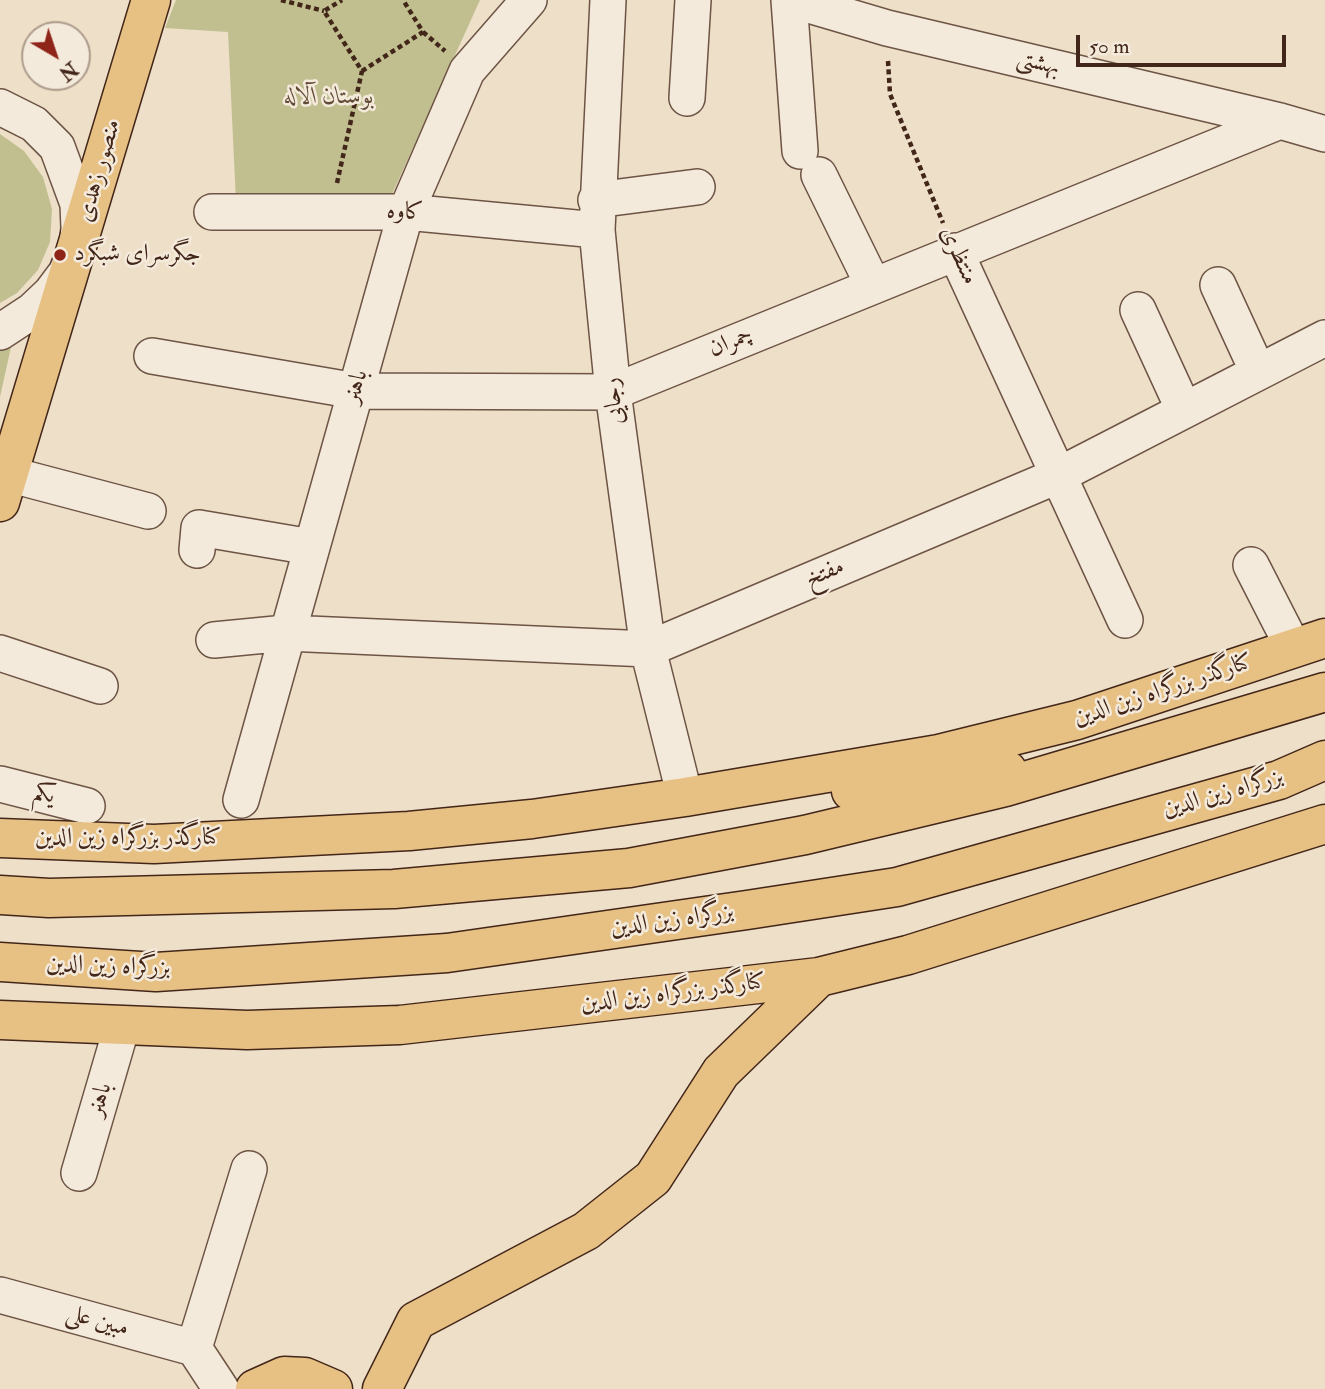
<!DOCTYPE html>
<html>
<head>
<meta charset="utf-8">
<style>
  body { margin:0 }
  #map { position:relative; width:1325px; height:1389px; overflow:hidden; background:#eedfc8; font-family:"IM FELL Double Pica",serif }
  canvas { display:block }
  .north { position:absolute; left:21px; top:21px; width:70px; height:70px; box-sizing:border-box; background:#f4eadb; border:2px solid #ad9c8d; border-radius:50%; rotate:141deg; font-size:19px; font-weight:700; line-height:28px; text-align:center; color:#422619 }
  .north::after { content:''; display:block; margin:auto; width:24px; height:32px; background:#8f2418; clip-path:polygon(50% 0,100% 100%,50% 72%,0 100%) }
  .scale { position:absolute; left:1076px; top:35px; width:210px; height:32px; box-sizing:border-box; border:4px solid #422619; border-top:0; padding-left:9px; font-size:21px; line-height:24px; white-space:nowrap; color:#422619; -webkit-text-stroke:5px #f4eadb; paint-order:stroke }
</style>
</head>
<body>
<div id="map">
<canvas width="1325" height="1389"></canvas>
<div class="north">N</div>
<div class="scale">50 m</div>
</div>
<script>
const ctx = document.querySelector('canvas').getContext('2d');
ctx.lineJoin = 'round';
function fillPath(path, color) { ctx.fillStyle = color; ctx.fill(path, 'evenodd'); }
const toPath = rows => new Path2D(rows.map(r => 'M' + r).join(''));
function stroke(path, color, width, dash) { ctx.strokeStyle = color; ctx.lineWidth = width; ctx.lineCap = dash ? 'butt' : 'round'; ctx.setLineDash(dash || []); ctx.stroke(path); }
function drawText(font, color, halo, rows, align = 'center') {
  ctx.font = font + ' "IM FELL Double Pica",Amiri,serif'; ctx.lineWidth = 5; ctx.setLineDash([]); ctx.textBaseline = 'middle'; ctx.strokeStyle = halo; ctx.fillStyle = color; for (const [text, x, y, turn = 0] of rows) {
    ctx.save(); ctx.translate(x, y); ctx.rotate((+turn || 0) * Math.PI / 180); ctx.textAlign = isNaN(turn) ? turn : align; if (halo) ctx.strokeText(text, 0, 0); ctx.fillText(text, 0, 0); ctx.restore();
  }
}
const green = toPath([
  [176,0,480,0,388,203,236,202,228,32,165,28],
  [0,134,24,151,43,177,52,209,50,242,38,270,17,293,0,303],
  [13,338,0,397,0,339]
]);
const path = toPath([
  [281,0,324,11],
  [423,32,445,51],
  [888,61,890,94,943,223],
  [362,71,423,32,403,0],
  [337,183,362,71,324,11,342,0]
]);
const minor = toPath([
  [608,0,597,230,613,392,648,649,685,797],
  [789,0,800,151],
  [792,0,887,28,1280,121,1325,134],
  [687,98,693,0],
  [0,107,34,124,57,147,78,204,79,228,77,247,66,273,51,293,32,311,0,332],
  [819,175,873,285],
  [596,200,697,187],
  [212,212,406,212,597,230],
  [955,251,1125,620],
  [1218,285,1258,372],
  [1138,310,1184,410],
  [152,356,356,391,613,392,1280,121],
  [8,474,148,511],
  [197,550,199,528,311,547],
  [1251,565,1294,649],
  [214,640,286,633,648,649,1057,476,1325,338],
  [0,653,100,686],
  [0,784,87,806],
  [241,800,406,212,467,71,529,0],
  [79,1173,122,1026],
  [0,1295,194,1348],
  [194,1348,249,1169],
  [194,1348,221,1389]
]);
const major = toPath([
  [0,502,151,0],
  [851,791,917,786,1007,770],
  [0,838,154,844,409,831,532,819,685,797,939,754,1077,720,1325,638],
  [0,1020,247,1030,400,1025,819,977,908,955,1325,824],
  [255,1389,284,1376,305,1377,333,1389],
  [382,1389,416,1321,586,1231,653,1178,721,1072,819,977]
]);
const highway = toPath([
  [0,895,49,898,394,889,629,868,805,835,1005,787,1325,692],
  [0,962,156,972,447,953,747,910,897,887,1279,780,1325,760]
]);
const markers = [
  [60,255,7,"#8f2418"]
];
const streetNames = [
  ["بهشتی",1038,64,13],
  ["منصور زهدی",100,171,-74],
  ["کاوه",405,213,3],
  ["منتظری",958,256,66],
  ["چمران",731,343,-22],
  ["باهنر",357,387,-74],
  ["رجایی",615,401,-97],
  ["مفتخ",825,574,-23],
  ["کنارگذر بزرگراه زین الدین",1163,691,-18],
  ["بزرگراه زین الدین",1223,794,-16],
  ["یکم",44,795,14],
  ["کنارگذر بزرگراه زین الدین",128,839],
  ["بزرگراه زین الدین",672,921,-8],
  ["بزرگراه زین الدین",108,967,2],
  ["کنارگذر بزرگراه زین الدین",673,994,-7],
  ["باهنر",101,1100,-74],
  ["مبین علی",97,1322,15]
];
const parkNames = [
  ["بوستان آلاله",329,98]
];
const poiNames = [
  ["جگرسرای شبگرد",74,255]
];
fillPath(green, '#c1bf90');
stroke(minor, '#6d5445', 38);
stroke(major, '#422619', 41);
stroke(highway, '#422619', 41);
stroke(path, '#422619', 4.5, [5, 3.5]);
stroke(minor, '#f4eadb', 35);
stroke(major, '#e7c084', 38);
stroke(highway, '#e7c084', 38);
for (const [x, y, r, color] of markers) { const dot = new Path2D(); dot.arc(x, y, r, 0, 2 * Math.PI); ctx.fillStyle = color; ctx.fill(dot); stroke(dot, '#f4eadb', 2.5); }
drawText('24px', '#422619', '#f4eadb', streetNames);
drawText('italic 24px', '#624c37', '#f4eadb', parkNames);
drawText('24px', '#422619', '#f4eadb', poiNames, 'left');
</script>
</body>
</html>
